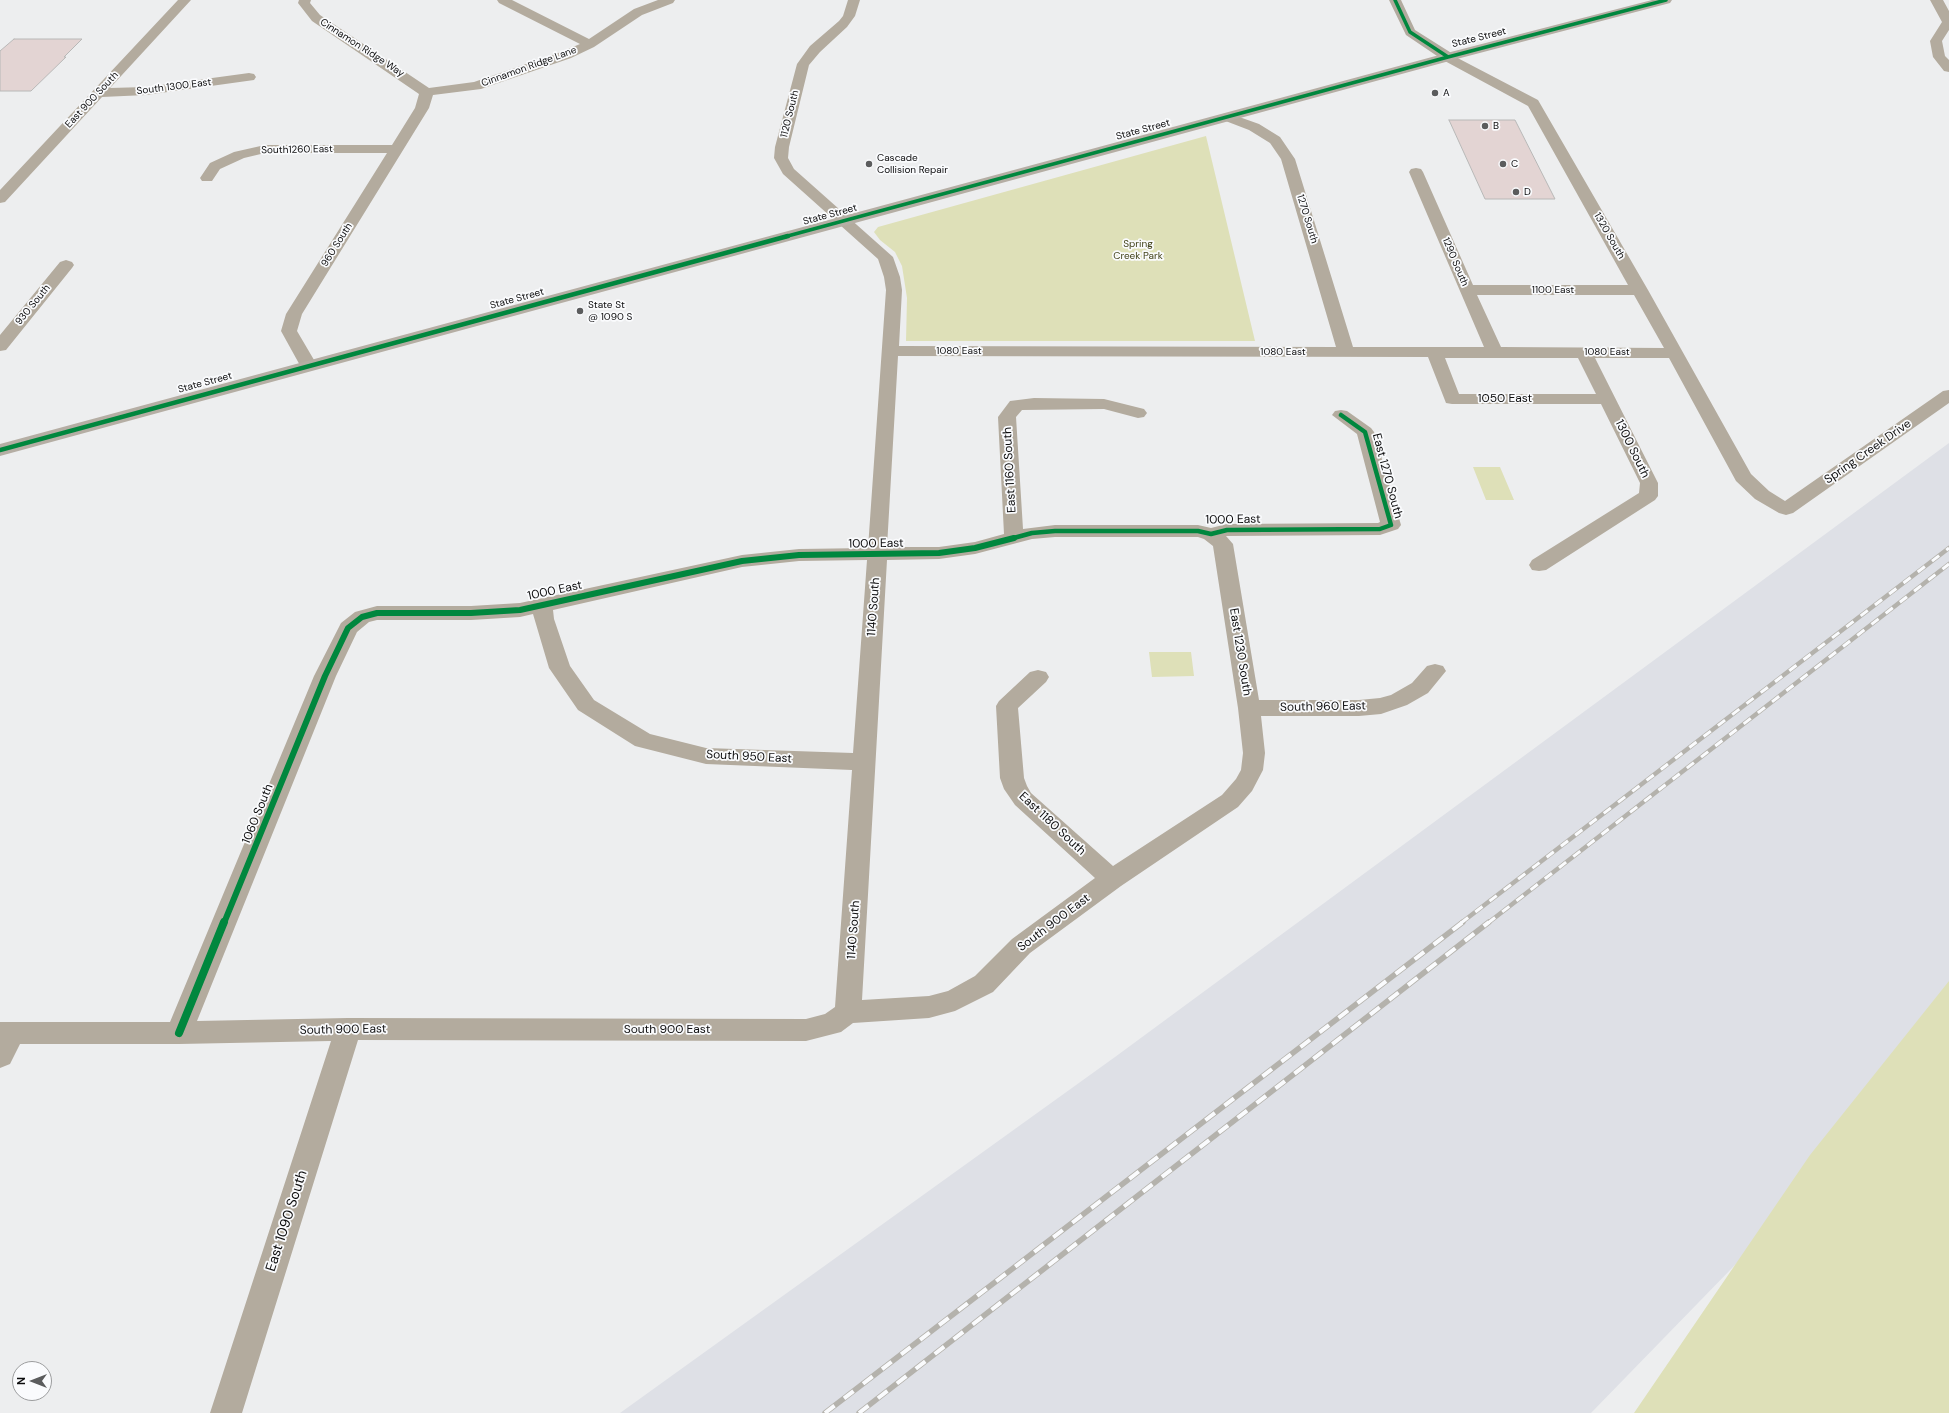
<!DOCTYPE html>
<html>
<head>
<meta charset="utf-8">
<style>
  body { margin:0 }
  #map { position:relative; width:1949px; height:1413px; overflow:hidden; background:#edeeef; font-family:"DM Sans",sans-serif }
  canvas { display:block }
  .north { position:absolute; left:12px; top:1361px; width:40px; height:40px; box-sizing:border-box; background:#fafbfd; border:1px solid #9b9c9d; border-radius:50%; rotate:270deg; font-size:11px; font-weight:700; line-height:16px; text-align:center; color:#0d0d0e }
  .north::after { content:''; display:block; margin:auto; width:14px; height:18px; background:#5b5c5d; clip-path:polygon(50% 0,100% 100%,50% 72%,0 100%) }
</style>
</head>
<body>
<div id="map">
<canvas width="1949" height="1413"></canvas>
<div class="north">N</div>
</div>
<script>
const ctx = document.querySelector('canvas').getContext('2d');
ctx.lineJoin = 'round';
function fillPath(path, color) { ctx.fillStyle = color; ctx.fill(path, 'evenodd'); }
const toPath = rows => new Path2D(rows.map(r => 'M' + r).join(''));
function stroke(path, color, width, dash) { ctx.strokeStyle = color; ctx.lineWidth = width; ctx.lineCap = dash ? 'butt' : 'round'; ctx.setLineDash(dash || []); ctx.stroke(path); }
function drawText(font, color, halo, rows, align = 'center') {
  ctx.font = font + ' "DM Sans",sans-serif'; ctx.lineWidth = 3.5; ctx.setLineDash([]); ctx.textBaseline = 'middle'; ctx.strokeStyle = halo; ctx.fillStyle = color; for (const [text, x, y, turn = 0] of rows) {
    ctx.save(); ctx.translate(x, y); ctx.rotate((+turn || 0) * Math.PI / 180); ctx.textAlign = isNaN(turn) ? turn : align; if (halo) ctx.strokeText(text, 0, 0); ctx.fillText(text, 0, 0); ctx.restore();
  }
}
const built = toPath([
  [1949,443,1949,1045,1591,1413,620,1413,1115,1057]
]);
const green = toPath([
  [1206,136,1255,341,906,341,907,298,902,266,895,252,880,240,874,232,878,227],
  [1473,467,1500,467,1514,500,1486,500],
  [1149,652,1191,652,1194,676,1152,677],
  [1949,981,1949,1413,1634,1413,1810,1155]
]);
const building = toPath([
  [14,39,82,39,64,57,66,57,31,91,0,91,0,51,14,39],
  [1449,120,1515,120,1555,199,1485,199,1449,120]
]);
const street = toPath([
  [178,0,191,0,110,88,146,87,249,73,254,74,256,77,254,80,146,95,102,97,5,202,0,203,0,190,178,0],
  [299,0,311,0,310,3,320,15,429,88,474,82,561,52,580,44,499,3,497,0,512,0,589,39,634,9,658,0,675,0,673,3,642,15,594,47,571,58,481,89,433,95,429,108,302,314,297,331,317,365,314,369,308,370,302,369,281,331,286,314,387,153,265,153,244,158,220,169,212,181,202,181,200,178,210,163,234,152,265,145,392,145,415,108,419,94,312,21,298,3,299,0],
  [848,0,860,0,855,16,847,27,820,52,809,65,789,147,788,158,794,169,893,257,900,277,902,290,899,346,1336,347,1281,159,1270,143,1249,130,1223,120,1221,117,1223,114,1228,113,1259,124,1280,137,1295,159,1353,347,1484,347,1409,172,1411,169,1416,168,1421,169,1423,172,1473,285,1628,285,1528,106,1443,60,1442,57,1443,54,1448,53,1538,100,1648,290,1751,474,1769,491,1785,501,1943,391,1949,390,1949,403,1793,513,1786,515,1779,513,1755,499,1736,481,1669,358,1595,358,1658,483,1658,496,1655,500,1546,570,1539,571,1532,570,1529,565,1532,560,1639,493,1640,483,1601,404,1452,404,1446,403,1428,357,898,356,887,547,939,547,975,542,1004,534,998,417,1010,401,1034,398,1104,399,1144,409,1147,413,1144,417,1138,418,1104,409,1022,410,1016,417,1023,529,1055,525,1198,525,1211,528,1227,524,1378,523,1380,522,1357,434,1332,415,1335,411,1341,410,1347,411,1371,428,1374,432,1401,525,1398,529,1380,535,1226,536,1233,544,1259,700,1359,700,1380,698,1391,695,1412,683,1427,666,1435,664,1443,666,1446,671,1428,693,1407,705,1381,714,1359,716,1261,716,1265,753,1263,770,1252,791,1238,807,1121,886,1030,953,993,992,955,1011,929,1018,853,1023,841,1032,806,1041,358,1040,242,1413,210,1413,331,1041,179,1044,20,1044,10,1064,0,1068,0,1022,170,1022,314,676,341,623,355,612,377,606,471,606,520,603,742,555,799,549,868,548,886,290,884,277,878,259,783,174,774,158,775,147,797,64,810,46,839,21,843,16,848,0],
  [1477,295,1634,295,1664,348,1501,347,1477,295],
  [1445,358,1578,358,1596,394,1459,394,1445,358],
  [1055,537,1198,537,1204,539,1213,546,1238,708,1243,753,1241,770,1236,779,1222,795,1113,866,1031,793,1027,786,1024,778,1018,708,1046,682,1049,677,1046,672,1038,670,1030,672,999,701,996,706,1000,778,1004,789,1015,805,1095,878,1012,939,975,976,948,991,929,996,862,1000,887,560,939,559,975,554,1032,539,1055,537],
  [867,560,853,753,706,748,650,734,594,700,570,666,554,619,553,610,742,567,799,561,867,560],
  [533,614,549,668,578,710,635,746,706,764,852,770,835,1007,825,1014,806,1019,348,1018,197,1021,336,676,357,632,369,622,377,620,471,620,520,617,533,614],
  [1930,0,1943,0,1949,11,1949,30,1942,41,1945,56,1949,60,1949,72,1944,71,1933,57,1930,41,1942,22,1930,0],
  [66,260,72,262,74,265,72,268,6,350,0,351,0,335,60,262,66,260]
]);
const secondary = toPath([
  [1389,0,1401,0,1415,30,1453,54,1454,57,1453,60,1443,60,1406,35,1389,0]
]);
const primary = toPath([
  [1652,0,1672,0,1670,3,1453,60,0,456,0,444,1443,54,1652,0]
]);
const railFar1 = toPath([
  [1461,923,1949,548],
  [1488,923,1949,564]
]);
const rail = toPath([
  [825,1413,1463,922],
  [859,1413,1489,922]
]);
const cyclewayFar3 = toPath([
  [1395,0,1410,32,1448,57],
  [784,237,1448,57,1666,0]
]);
const cyclewayFar2 = toPath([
  [0,450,788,236],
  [1010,539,1032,533,1055,531,1198,531,1211,534,1227,530,1380,529,1391,525,1365,432,1341,415]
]);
const cyclewayFar1 = toPath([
  [224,923,325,676,348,628,362,617,377,613,471,613,520,610,742,561,799,555,939,553,975,548,1014,538]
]);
const cycleway = toPath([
  [179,1033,224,922]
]);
const markers = [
  [1435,93,4,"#5b5c5d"],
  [1485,126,4,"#5b5c5d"],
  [869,164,4,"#5b5c5d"],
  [1503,164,4,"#5b5c5d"],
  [1516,192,4,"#5b5c5d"],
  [580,311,4,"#5b5c5d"]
];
const farStreetnames = [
  ["State Street",1479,38,-14],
  ["Cinnamon Ridge Way",362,48,33],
  ["Cinnamon Ridge Lane",529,67,-20],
  ["South 1300 East",174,87,-7],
  ["East 900 South",92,100,-47],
  ["1120 South",790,114,-76],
  ["State Street",1143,130,-15],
  ["South1260 East",297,150,-1],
  ["State Street",830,215,-15],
  ["1270 South",1307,219,73],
  ["1320 South",1609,236,60],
  ["960 South",337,245,-58],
  ["1290 South",1455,262,67],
  ["1100 East",1553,290],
  ["State Street",517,299,-15],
  ["930 South",33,305,-51],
  ["1080 East",959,351],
  ["1080 East",1283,352],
  ["1080 East",1607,352],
  ["State Street",205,383,-15]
];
const farPoinames = [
  ["A",1443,93],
  ["B",1493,126],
  ["Cascade",877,158],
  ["Collision Repair",877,170],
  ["C",1511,164],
  ["D",1524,192],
  ["State St",588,305],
  ["@ 1090 S",588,317]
];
const farParknames = [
  ["Spring",1138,244],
  ["Creek Park",1138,256]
];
const streetNames = [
  ["1050 East",1505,399],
  ["1300 South",1632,449,64],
  ["Spring Creek Drive",1868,452,-35],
  ["East 1160 South",1010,470,-93],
  ["East 1270 South",1387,476,75],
  ["1000 East",1233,520,-1],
  ["1000 East",876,544,-1],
  ["1000 East",555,591,-12],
  ["1140 South",874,607,-86],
  ["East 1230 South",1240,652,81],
  ["South 960 East",1323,707,-1],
  ["South 950 East",749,757,3],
  ["1060 South",258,814,-68],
  ["East 1180 South",1052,824,43],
  ["South 900 East",1054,923,-37],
  ["1140 South",854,930,-86],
  ["South 900 East",343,1030,-1],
  ["South 900 East",667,1030]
];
const nearStreetnames = [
  ["East 1090 South",287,1221,-72]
];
fillPath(built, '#dee0e6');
fillPath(green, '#dee0b8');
fillPath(building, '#e3d4d3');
stroke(building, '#b8b8b7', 1);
fillPath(street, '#b3ab9e');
fillPath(secondary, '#b2aa9e');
fillPath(primary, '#b5aea4');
stroke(railFar1, '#b4b2ac', 4.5);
stroke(rail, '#b4b2ac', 5.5);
stroke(railFar1, '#fafbfd', 3, [9]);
stroke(rail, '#fafbfd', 4, [12]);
stroke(cyclewayFar3, '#00873e', 3.5);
stroke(cyclewayFar2, '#00873e', 4.5);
stroke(cyclewayFar1, '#00873e', 6);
stroke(cycleway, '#00873e', 8);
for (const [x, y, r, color] of markers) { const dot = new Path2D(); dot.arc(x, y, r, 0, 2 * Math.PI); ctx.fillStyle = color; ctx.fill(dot); stroke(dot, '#fafbfd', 1.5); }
drawText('10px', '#0d0d0e', '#fafbfd', farStreetnames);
drawText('10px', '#0d0d0e', '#fafbfd', farPoinames, 'left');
drawText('10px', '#414219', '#fafbfd', farParknames);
drawText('12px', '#0d0d0e', '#fafbfd', streetNames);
drawText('14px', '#0d0d0e', '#fafbfd', nearStreetnames);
</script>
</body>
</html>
